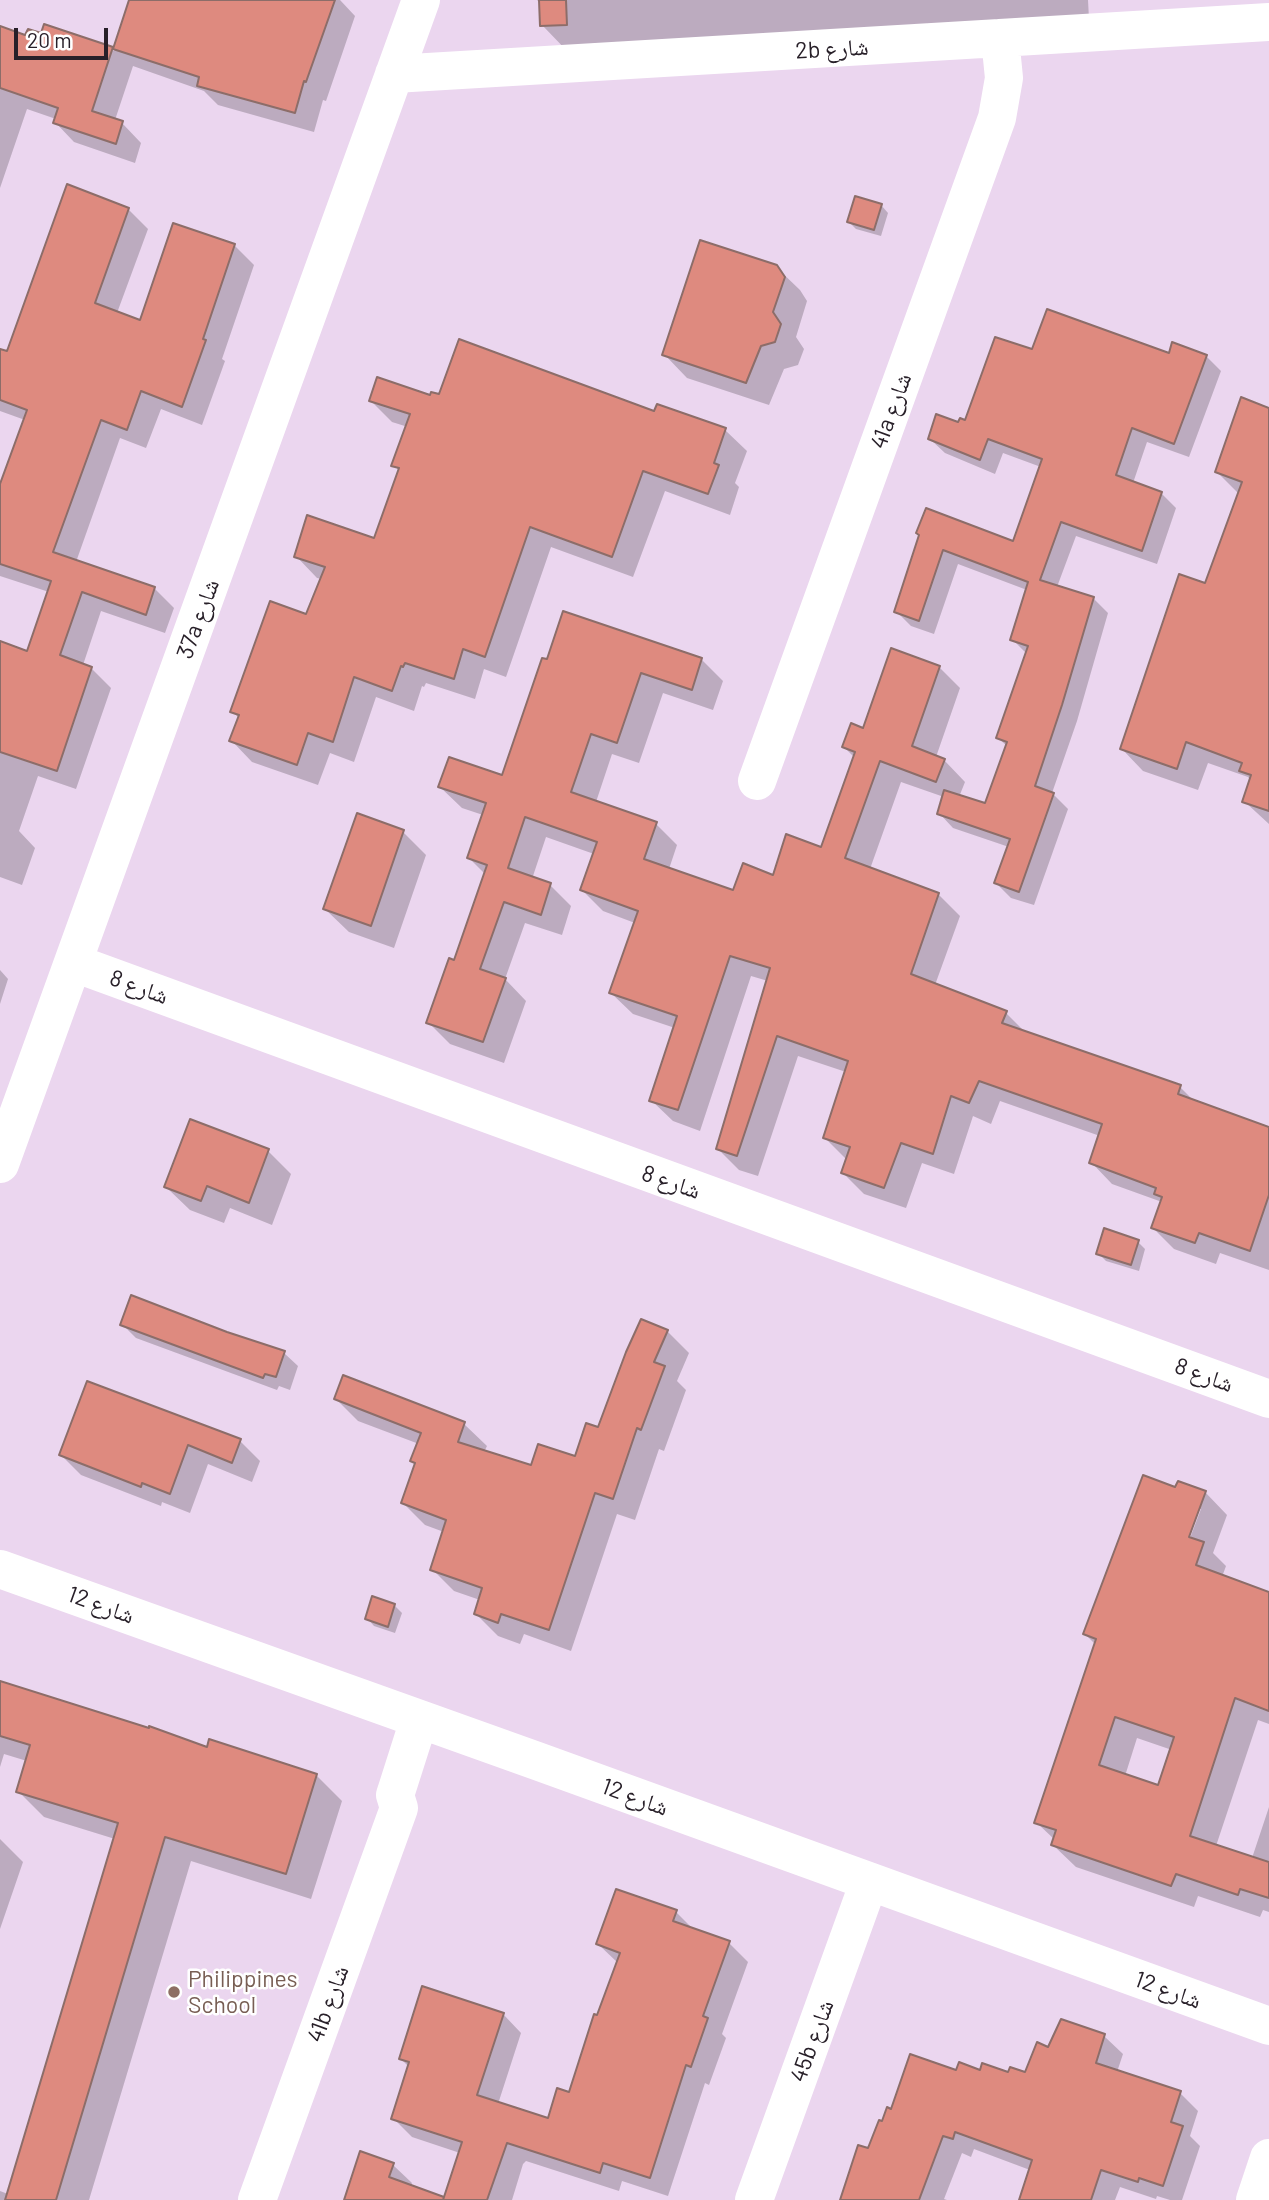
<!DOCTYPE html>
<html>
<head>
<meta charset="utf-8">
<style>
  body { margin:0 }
  #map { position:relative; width:1269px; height:2200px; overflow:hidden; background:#ebd6ef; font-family:Barlow,sans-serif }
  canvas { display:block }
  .scale { position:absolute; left:14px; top:28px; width:94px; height:32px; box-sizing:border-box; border:4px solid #282029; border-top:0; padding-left:9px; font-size:21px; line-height:24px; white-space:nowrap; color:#282029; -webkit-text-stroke:5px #fff; paint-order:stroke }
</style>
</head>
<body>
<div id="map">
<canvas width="1269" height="2200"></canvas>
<div class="scale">20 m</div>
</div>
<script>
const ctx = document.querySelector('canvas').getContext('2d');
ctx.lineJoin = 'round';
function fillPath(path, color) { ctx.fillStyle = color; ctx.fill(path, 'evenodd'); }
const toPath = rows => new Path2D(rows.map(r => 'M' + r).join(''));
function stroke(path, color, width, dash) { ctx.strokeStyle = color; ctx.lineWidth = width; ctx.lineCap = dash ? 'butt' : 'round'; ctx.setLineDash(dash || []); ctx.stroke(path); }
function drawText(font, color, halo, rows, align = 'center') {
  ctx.font = font + ' Barlow,"Noto Naskh Arabic",sans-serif'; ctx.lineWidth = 5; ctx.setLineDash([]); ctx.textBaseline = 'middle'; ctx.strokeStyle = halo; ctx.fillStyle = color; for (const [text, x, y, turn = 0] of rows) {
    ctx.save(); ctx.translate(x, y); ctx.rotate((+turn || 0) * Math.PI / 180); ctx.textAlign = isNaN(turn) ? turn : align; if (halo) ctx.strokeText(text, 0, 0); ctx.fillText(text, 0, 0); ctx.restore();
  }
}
const shadow = toPath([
  [131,0,340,0,355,16,326,101,323,100,314,132,218,105,204,91,133,66,115,120,122,123,141,143,135,163,74,142,55,122,56,119,27,109,0,188,0,28,27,37,114,51],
  [537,0,1088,0,1089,19,570,54,542,25,541,4],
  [68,187,129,210,148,229,117,313,141,322,234,245,254,265,222,359,225,361,202,425,161,409,146,448,120,438,76,562,155,589,174,608,165,633,101,611,83,665,91,668,111,688,76,789,38,776,19,831,35,848,22,885,0,877,0,643,28,653,49,592,0,576,0,489,25,420,0,411,0,351,8,354],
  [881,205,888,213,881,236,856,229,849,222],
  [776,267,800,290,807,301,796,337,804,349,798,365,784,369,769,405,687,378,664,354],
  [1033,352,1206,356,1221,371,1189,457,1147,442,1133,483,1161,493,1176,508,1157,564,1076,536,1057,587,1093,598,1108,613,1077,721,1052,793,1068,809,1034,905,1011,898,996,883,1009,847,953,828,939,813,944,797,901,782,870,869,938,894,960,916,935,985,1006,1013,1027,1034,1180,1087,1196,1103,1269,1129,1269,1270,1220,1253,1216,1264,1174,1249,1153,1228,1162,1202,1112,1184,1091,1162,1100,1136,1000,1101,991,1124,973,1116,954,1174,922,1163,906,1208,864,1194,843,1173,846,1159,825,1138,846,1072,798,1056,758,1176,739,1170,718,1149,768,981,751,976,700,1131,673,1121,651,1100,675,1028,633,1014,611,993,635,923,603,911,582,890,594,854,546,837,532,879,550,885,571,906,562,935,525,923,505,979,526,1001,504,1063,450,1044,428,1022,455,962,485,874,469,858,483,815,462,808,440,787,503,778,543,660,701,659,723,681,713,710,663,693,639,763,612,754,596,802,656,824,677,845,669,869,734,892,774,877,822,849,855,758,844,747,939,667,960,688,936,757,944,760,965,782,959,797,986,805,1007,746,998,738,1027,654,1012,639,1027,590,958,564,934,634,911,626,896,611,921,536,1014,543,1041,467,1003,453,995,474,945,453,930,439,966,422],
  [431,397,655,414,725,430,747,451,735,483,739,487,730,515,665,491,633,577,551,547,506,677,484,669,475,699,426,683,424,687,422,686,414,711,376,697,354,762,330,753,318,785,252,762,231,740,239,718,232,711,307,617,322,579,317,578,296,556,375,540,400,471,393,465,408,427,392,422,371,401],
  [1269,409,1269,824,1244,801,1251,781,1248,777,1208,763,1198,790,1143,771,1122,749,1206,585,1239,494,1217,472],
  [403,832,426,855,394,948,349,932,325,909],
  [0,970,8,979,0,1004],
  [268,1151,291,1174,272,1225,230,1208,224,1223,190,1210,166,1187],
  [1138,1242,1145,1249,1139,1271,1106,1261,1098,1253],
  [122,1324,227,1334,284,1353,298,1366,290,1390,279,1386,277,1390,136,1338],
  [667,1331,689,1353,677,1381,686,1390,664,1451,659,1449,635,1520,617,1514,571,1651,524,1634,520,1644,498,1636,476,1614,480,1600,454,1591,432,1569,444,1532,425,1525,403,1503,416,1464,412,1461,419,1444,358,1421,336,1399,344,1377,464,1424,487,1446,484,1452,532,1468,576,1459,599,1429],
  [240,1441,260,1461,252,1482,208,1464,190,1513,162,1502,161,1506,81,1475,61,1455],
  [1176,1489,1205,1492,1227,1515,1213,1553,1226,1566,1222,1577,1269,1594,1269,1724,1258,1720,1216,1846,1252,1858,1269,1807,1269,1912,1263,1910,1260,1917,1198,1896,1194,1907,1076,1867,1053,1845,1055,1840,1036,1822,1096,1645,1085,1634],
  [1197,1509,1201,1509,1187,1546,1184,1544],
  [1137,1738,1172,1750,1159,1788,1125,1776],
  [394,1605,402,1613,395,1633,374,1626,367,1618],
  [0,1683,208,1750,316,1775,342,1801,311,1899,191,1861,89,2200,0,2200,0,2191,8,2194,115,1839,44,1817,18,1791,27,1761,4,1754,0,1767],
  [0,1839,23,1862,0,1929],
  [676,1912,694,1930,729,1943,748,1962,722,2034,726,2038,709,2085,705,2083,668,2196,622,2181,619,2191,526,2161,523,2164,512,2200,345,2200,393,2165,412,2183,411,2187,445,2200,460,2153,412,2137,393,2118,409,2067,401,2059,503,2014,521,2033,498,2104,549,2120,570,2094,618,1963,598,1944],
  [1104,2036,1123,2054,1117,2072,1180,2093,1198,2111,1190,2136,1200,2146,1182,2200,1170,2200,1157,2196,1156,2199,1120,2187,1115,2200,1035,2200,1030,2170,974,2149,971,2157,962,2153,944,2199,947,2200,842,2200,883,2123,892,2111,957,2072,1026,2074,1049,2049]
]);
const building = toPath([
  [129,0,335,0,306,82,304,81,295,113,197,86,199,77,113,49,129,0],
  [539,0,566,0,567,25,540,26,539,0],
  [44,24,113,47,92,111,123,121,116,144,53,123,58,108,0,88,0,26,25,35,28,29,41,33,44,24],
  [67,184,129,208,95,303,140,320,173,223,235,244,203,339,206,340,182,407,141,391,127,430,101,420,53,552,155,587,146,615,82,592,60,655,92,667,57,771,0,752,0,641,27,651,51,581,0,564,0,484,27,410,0,400,0,349,7,351,67,184],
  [855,196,882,204,874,230,847,222,855,196],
  [700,240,777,265,785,277,773,312,781,324,775,342,761,346,746,383,662,355,700,240],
  [1047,309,1169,353,1172,342,1207,355,1174,444,1132,428,1116,475,1162,492,1142,551,1061,522,1040,580,1094,597,1062,705,1035,786,1054,793,1019,892,994,883,1010,839,937,814,944,790,985,803,1007,742,996,738,1028,646,1010,640,1028,582,943,550,919,621,894,612,919,535,916,533,926,508,1013,541,1042,459,988,439,980,460,928,439,936,414,958,422,960,418,965,420,995,337,1032,349,1047,309],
  [459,339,654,411,657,404,726,428,714,463,719,465,708,494,643,471,612,557,530,527,485,657,463,649,454,679,405,663,403,667,401,666,392,691,354,677,333,742,308,733,297,765,229,741,239,715,230,712,270,601,306,614,325,567,294,557,307,515,374,538,399,468,391,466,410,414,369,401,377,377,430,395,431,392,439,394,459,339],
  [1241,397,1269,408,1269,811,1242,802,1251,775,1239,771,1242,763,1186,742,1177,769,1120,749,1179,574,1205,583,1242,482,1215,472,1241,397],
  [563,611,702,658,692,690,641,673,617,743,591,734,571,792,657,822,644,859,733,890,743,863,773,875,786,834,821,847,855,752,842,747,851,723,863,728,891,648,940,666,912,746,945,759,936,782,880,761,845,858,939,893,911,974,1007,1011,1002,1023,1181,1085,1178,1094,1269,1127,1269,1195,1250,1251,1199,1233,1195,1243,1151,1228,1162,1197,1154,1194,1156,1188,1089,1163,1102,1124,979,1081,969,1103,951,1096,933,1154,901,1143,884,1188,841,1173,850,1147,823,1138,848,1061,777,1036,737,1156,716,1149,770,968,730,956,678,1110,649,1101,677,1016,609,993,638,911,580,890,597,842,525,817,508,868,551,883,541,915,504,902,480,969,506,978,483,1042,426,1023,449,958,454,960,487,865,467,858,486,803,438,787,449,757,502,775,542,658,547,659,563,611],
  [357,813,404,830,371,926,323,909,357,813],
  [190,1119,269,1149,249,1203,207,1186,201,1201,164,1187,190,1119],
  [1104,1228,1139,1240,1131,1265,1096,1254,1104,1228],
  [131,1295,227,1332,285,1351,276,1377,265,1374,263,1378,120,1325,131,1295],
  [641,1319,668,1330,654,1362,665,1366,641,1430,637,1428,613,1499,595,1493,549,1630,501,1614,498,1623,474,1614,482,1588,430,1570,446,1520,401,1503,415,1463,410,1461,421,1433,334,1399,343,1375,465,1422,458,1442,531,1465,538,1444,575,1456,586,1423,598,1427,626,1352,641,1319],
  [87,1381,241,1439,232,1463,188,1445,170,1494,142,1483,141,1487,59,1455,87,1381],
  [1143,1475,1175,1487,1178,1481,1206,1491,1189,1537,1204,1542,1196,1565,1269,1592,1269,1711,1235,1698,1190,1836,1269,1862,1269,1898,1240,1889,1238,1895,1176,1874,1171,1886,1051,1845,1056,1830,1034,1823,1096,1639,1083,1634,1143,1475],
  [1115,1717,1174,1737,1158,1785,1099,1765,1115,1717],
  [372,1596,395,1604,388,1627,365,1619,372,1596],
  [0,1681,149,1728,149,1726,207,1747,209,1739,317,1774,286,1874,165,1837,56,2200,5,2200,118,1823,16,1792,30,1745,0,1736,0,1681],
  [616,1889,677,1910,673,1921,730,1941,703,2016,708,2018,691,2067,686,2065,650,2178,603,2163,600,2173,507,2143,487,2200,443,2200,462,2142,391,2119,409,2062,399,2059,422,1986,504,2013,477,2095,548,2118,557,2088,569,2092,594,2014,597,2015,620,1953,596,1944,616,1889],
  [1061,2019,1105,2034,1096,2063,1181,2091,1171,2122,1183,2126,1163,2186,1139,2178,1138,2182,1101,2170,1091,2200,1019,2200,1032,2160,955,2132,953,2139,943,2136,919,2200,840,2200,858,2145,868,2148,879,2120,882,2121,887,2107,891,2109,910,2054,956,2070,959,2062,980,2070,982,2063,1008,2072,1010,2067,1025,2072,1037,2042,1048,2047,1061,2019],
  [360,2151,394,2163,389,2177,444,2197,443,2200,344,2200,360,2151]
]);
const minor = toPath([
  [394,74,1269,22],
  [757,781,997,118,1004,78,1000,38],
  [74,963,1269,1399],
  [0,1164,421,0],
  [0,1569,537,1761,1269,2026],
  [257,2200,399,1808,395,1795,397,1789,419,1720],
  [754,2200,869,1882],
  [1255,2200,1269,2158]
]);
const markers = [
  [174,1992,7,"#8d6e63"]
];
const streetNames = [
  ["2b شارع",832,49,-3],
  ["41a شارع",891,411,-70],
  ["37a شارع",198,619,-70],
  ["شارع 8",139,987,20],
  ["شارع 8",671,1182,19],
  ["شارع 8",1204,1375,20],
  ["شارع 12",101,1605,20],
  ["شارع 12",635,1797,20],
  ["شارع 12",1168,1990,20],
  ["41b شارع",328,2004,-70],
  ["45b شارع",812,2041,-70]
];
const educationNames = [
  ["Philippines",188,1979],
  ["School",188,2005]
];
fillPath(shadow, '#0003');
fillPath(building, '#de8a7f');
stroke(building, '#8c6d69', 2);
stroke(minor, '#fff', 38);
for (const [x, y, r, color] of markers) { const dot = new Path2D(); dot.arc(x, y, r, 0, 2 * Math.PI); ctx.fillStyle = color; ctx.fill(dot); stroke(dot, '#fff', 2.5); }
drawText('23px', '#282029', '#fff', streetNames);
drawText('23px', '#785e54', '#fff', educationNames, 'left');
</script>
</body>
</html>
